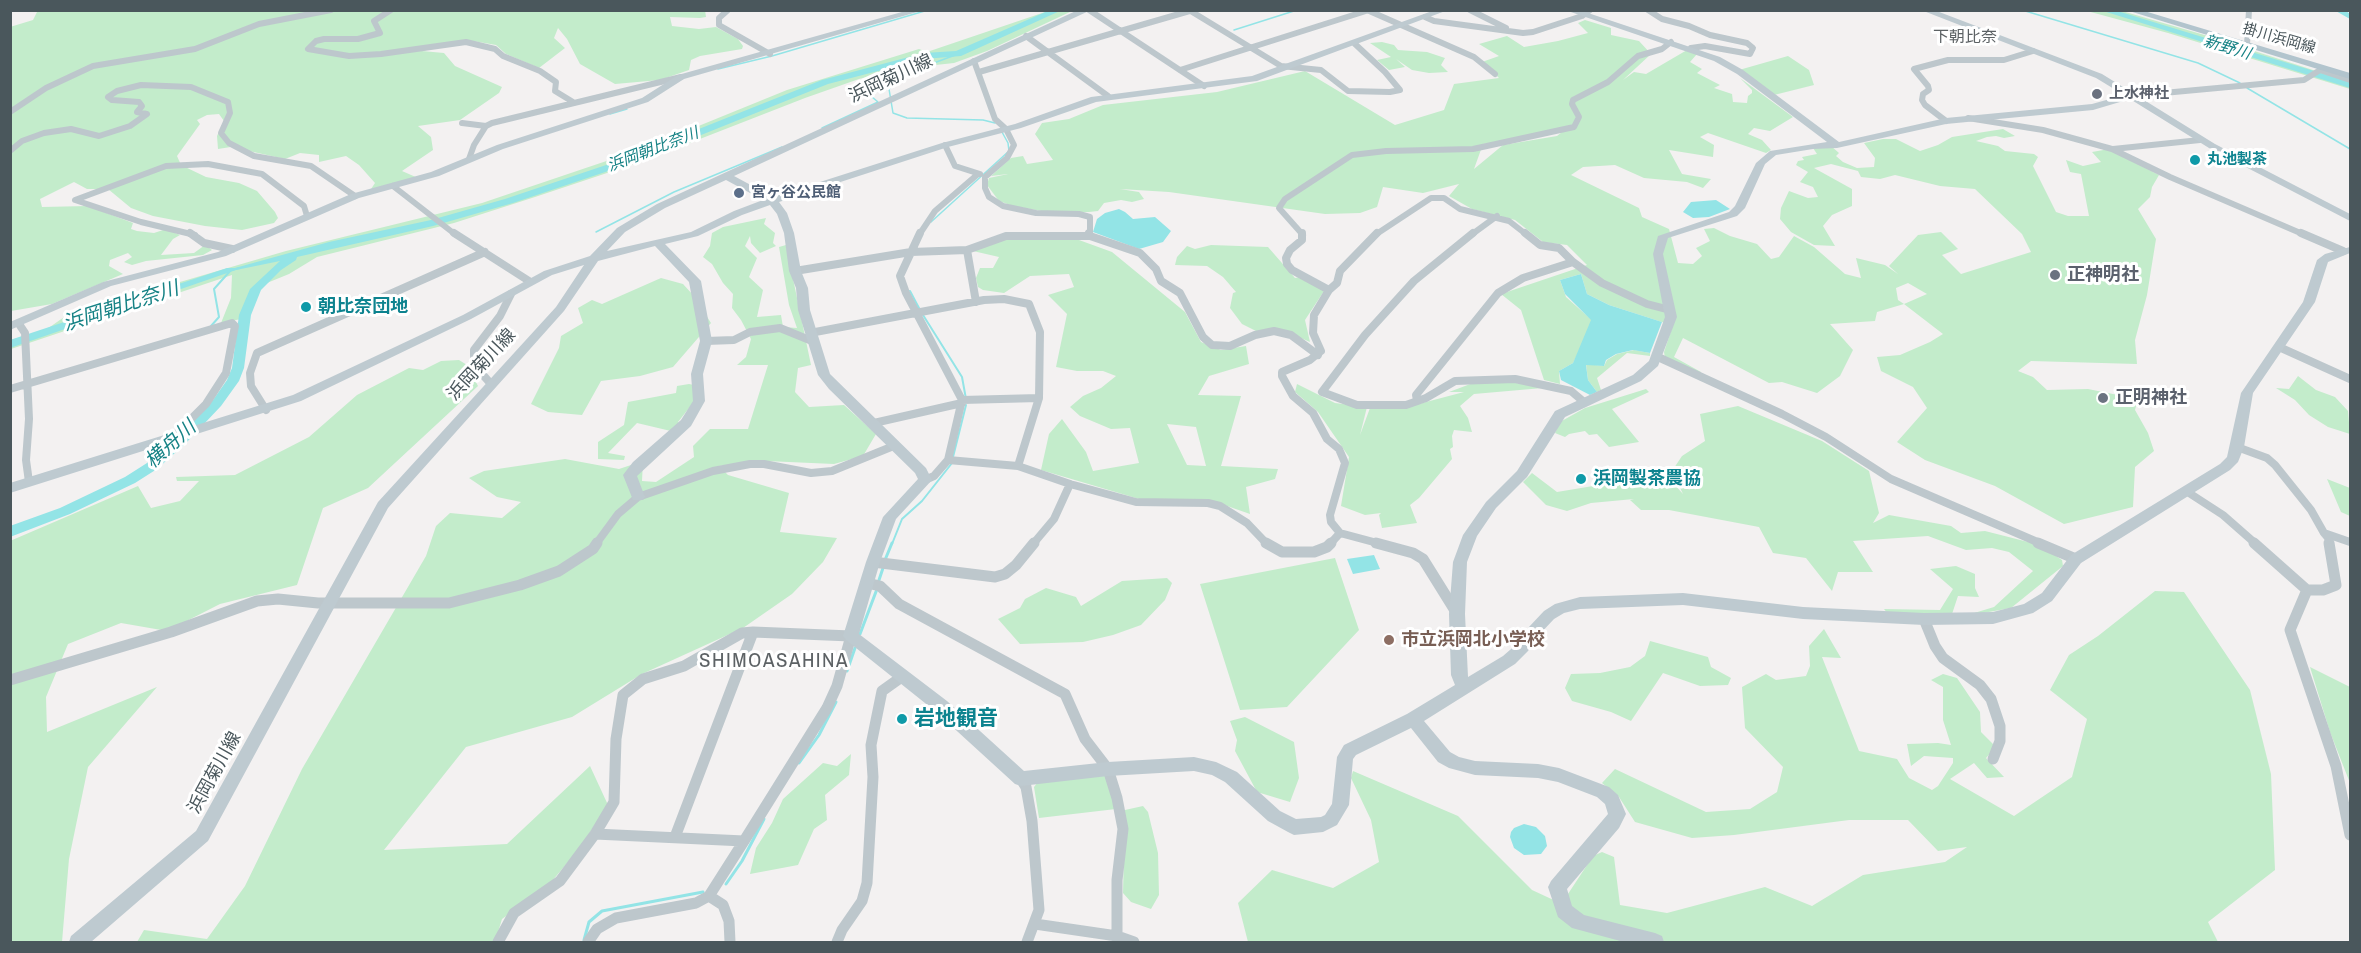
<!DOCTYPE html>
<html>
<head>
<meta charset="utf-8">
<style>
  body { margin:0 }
  #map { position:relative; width:2361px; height:953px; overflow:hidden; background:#f3f1f1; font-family:"Archivo Narrow",sans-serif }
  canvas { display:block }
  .frame { position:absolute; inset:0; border:12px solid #4a575c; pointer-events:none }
</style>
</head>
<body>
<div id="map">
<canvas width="2361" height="953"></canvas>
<div class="frame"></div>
</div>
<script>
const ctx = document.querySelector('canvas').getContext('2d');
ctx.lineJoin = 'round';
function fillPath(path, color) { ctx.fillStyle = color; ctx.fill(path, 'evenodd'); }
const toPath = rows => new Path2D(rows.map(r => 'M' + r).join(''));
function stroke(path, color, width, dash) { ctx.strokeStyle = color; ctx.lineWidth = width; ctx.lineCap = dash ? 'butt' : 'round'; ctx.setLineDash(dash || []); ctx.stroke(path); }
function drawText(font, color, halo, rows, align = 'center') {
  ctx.font = font + ' "Archivo Narrow","Noto Sans JP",sans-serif'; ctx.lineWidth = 6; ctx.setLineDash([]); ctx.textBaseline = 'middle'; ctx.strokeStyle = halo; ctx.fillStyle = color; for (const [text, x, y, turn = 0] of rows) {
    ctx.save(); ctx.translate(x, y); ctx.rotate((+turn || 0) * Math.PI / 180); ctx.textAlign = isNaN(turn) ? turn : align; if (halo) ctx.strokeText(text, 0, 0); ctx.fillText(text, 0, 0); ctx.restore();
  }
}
const green = toPath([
  [28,10,705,10,706,17,700,18,670,17,672,26,699,29,716,27,738,39,743,46,742,49,700,56,691,60,689,70,660,80,615,84,580,64,567,39,558,28,554,38,565,48,539,68,506,54,496,45,473,41,422,51,444,53,455,66,502,87,499,93,460,120,418,126,431,137,433,150,402,171,418,178,371,189,375,183,359,165,346,156,319,162,319,155,300,153,285,159,249,151,237,146,218,149,217,136,224,121,219,114,207,115,197,120,200,124,177,156,181,165,206,177,239,183,257,191,275,212,278,218,274,223,242,230,205,226,153,216,131,208,108,189,87,189,74,182,40,199,42,207,88,206,133,223,131,229,137,231,154,233,166,229,180,235,173,239,161,255,194,253,205,245,212,250,203,255,146,261,132,265,124,262,132,257,128,253,110,260,109,266,123,274,52,304,11,311,10,27,33,20,37,12],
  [1048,11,1072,11,987,51,954,63,899,69,859,79,805,98,646,160,535,197,454,223,317,257,289,274,262,285,241,319,221,323,231,298,232,275,11,349,11,340,47,329,67,315,286,251,482,203,642,149,787,90,919,49,927,52],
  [2087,11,2122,11,2208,36,2350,82,2350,89,2168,33],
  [1585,20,1611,28,1611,35,1639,41,1651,54,1623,80,1634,72,1646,74,1687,50,1697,54,1690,62,1702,69,1697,73,1720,85,1714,88,1732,94,1733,102,1747,103,1748,96,1752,93,1752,90,1740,78,1793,117,1770,131,1754,128,1748,134,1762,140,1771,150,1766,153,1708,133,1700,137,1714,145,1713,157,1669,150,1682,174,1711,179,1703,188,1687,182,1644,178,1615,165,1583,167,1571,175,1639,208,1642,217,1669,229,1678,263,1693,264,1702,256,1696,248,1710,241,1704,229,1714,228,1730,236,1757,244,1771,259,1779,257,1794,236,1814,247,1845,274,1861,278,1856,258,1885,265,1898,274,1889,266,1918,235,1941,232,1958,249,1942,255,1961,274,2031,252,2022,234,1975,189,1940,186,1895,175,1880,179,1861,177,1858,171,1831,164,1814,168,1852,189,1852,206,1832,215,1823,226,1835,246,1814,245,1791,232,1780,219,1781,208,1789,191,1808,198,1818,197,1813,187,1800,182,1808,172,1796,165,1798,161,1804,160,1802,157,1817,154,1813,148,1831,146,1839,153,1836,156,1843,162,1857,168,1874,167,1875,158,1864,143,1883,139,1896,139,1920,151,1938,145,1952,137,2003,129,2015,136,2004,138,1996,136,1987,137,1976,141,1998,146,2005,151,2034,154,2038,157,2033,166,2056,212,2068,216,2089,216,2081,174,2070,172,2066,160,2083,166,2101,162,2092,152,2109,149,2159,175,2152,187,2150,197,2138,209,2156,239,2147,295,2135,340,2137,364,2031,361,2018,371,2033,377,2047,390,2088,389,2138,399,2135,410,2148,433,2154,451,2135,467,2133,507,2064,524,1995,486,1925,460,1897,442,1927,408,1913,387,1881,371,1877,357,1900,355,1930,342,1943,334,1904,304,1877,312,1875,321,1830,324,1853,350,1840,376,1817,393,1782,382,1769,383,1683,338,1674,357,1701,372,1699,374,1665,358,1664,352,1672,328,1668,324,1609,305,1587,294,1581,274,1560,280,1566,297,1594,322,1573,363,1559,371,1560,384,1544,380,1521,310,1501,294,1587,265,1567,245,1543,242,1515,220,1472,209,1449,196,1459,184,1423,193,1383,187,1377,207,1360,213,1325,214,1169,192,1120,189,1139,192,1144,199,1132,202,1121,200,1104,203,1098,211,1089,212,1053,213,1013,206,999,201,987,185,989,178,1008,174,991,176,1011,158,1023,156,1027,164,1053,160,1035,134,1042,123,1069,119,1103,105,1217,92,1305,71,1395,125,1444,110,1454,84,1499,78,1482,62,1499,56,1479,44,1507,36,1524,47,1558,41,1588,33,1578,23],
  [1562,132,1557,136,1503,145,1474,169,1483,144],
  [1908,283,1927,294,1904,304,1898,300,1896,288],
  [1382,42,1394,45,1398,50,1427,52,1445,58,1441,65,1448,72,1429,73,1412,70,1396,59,1405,67,1389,70,1377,60,1391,57,1370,43],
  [1788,56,1809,70,1814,85,1774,95,1739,70],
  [766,218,764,224,775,233,773,243,776,246,760,253,751,243,750,236,745,246,757,258,749,277,763,290,757,317,781,315,783,327,797,328,789,305,779,247,786,245,811,365,798,368,795,392,809,407,844,405,876,434,863,456,834,464,766,461,719,466,728,475,789,493,780,532,837,538,823,562,792,594,743,628,642,674,572,717,466,747,384,850,507,844,590,766,608,805,579,849,547,887,502,919,495,942,137,942,144,930,207,939,245,886,302,769,426,556,436,526,450,513,502,518,521,502,497,497,469,478,484,471,565,459,619,469,643,461,642,481,656,482,694,457,693,446,710,429,748,429,768,365,737,365,746,357,751,339,741,320,732,308,733,294,723,283,712,264,703,257,710,246,712,233,723,227],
  [1010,238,1079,240,1112,252,1185,312,1201,342,1221,350,1246,346,1249,364,1209,376,1198,395,1241,396,1221,466,1278,469,1275,479,1246,487,1250,514,1210,500,1146,501,1041,470,1049,434,1062,419,1086,452,1093,471,1139,463,1130,428,1111,429,1080,416,1070,407,1083,396,1101,388,1116,376,1103,371,1077,371,1056,367,1067,314,1048,295,1074,287,1069,274,1030,276,1004,293,983,290,978,287,976,278,980,268,993,268,999,257,973,251],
  [1167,424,1196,427,1206,466,1187,465],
  [1211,245,1268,247,1295,278,1300,277,1324,291,1305,320,1310,342,1280,329,1258,332,1242,324,1230,308,1233,293,1236,292,1223,277,1207,266,1175,265,1177,257,1187,246,1195,249],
  [661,278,683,284,694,296,711,323,673,367,640,376,601,381,582,415,548,412,531,404,559,348,561,336,583,323,578,308,592,300,602,304],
  [1634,350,1650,353,1650,356,1627,353,1597,378,1601,390,1597,392,1588,380,1586,364,1604,366,1607,360,1617,354],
  [459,360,467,365,478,386,368,488,323,508,297,585,220,604,167,631,121,623,68,644,46,697,47,732,157,687,88,767,69,859,62,942,11,942,10,541,138,486,151,508,180,501,199,481,177,481,176,477,235,475,309,437,357,395,409,368,423,370,441,361],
  [2298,376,2316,390,2335,397,2348,411,2350,434,2328,427,2309,415,2295,400,2276,388,2289,389],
  [1497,381,1554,387,1474,394,1460,406,1468,418,1472,432,1454,430,1452,436,1453,447,1450,449,1452,459,1419,498,1410,505,1417,523,1382,528,1379,515,1381,513,1365,515,1341,506,1349,457,1318,412,1295,392,1297,384,1335,403,1367,407,1360,435,1370,408,1407,407,1464,392,1449,392,1473,383],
  [689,384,694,385,693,403,678,422,682,426,675,432,637,423,608,453,625,456,624,460,598,459,598,442,624,425,628,402,676,393,677,386],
  [1646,389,1649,392,1612,409,1639,442,1609,447,1597,434,1589,435,1585,431,1569,434,1565,437,1555,433,1560,422,1585,408],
  [1738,406,1822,441,1869,471,1879,513,1873,523,1889,515,1951,526,1961,533,1985,531,2040,545,2062,560,2063,566,2011,608,1961,617,1994,607,2033,571,2009,552,1992,548,1966,550,1928,536,1853,541,1873,572,1838,572,1832,591,1806,558,1773,553,1759,527,1669,510,1641,510,1630,500,1634,499,1591,503,1567,511,1546,505,1523,482,1532,473,1557,492,1665,474,1683,494,1672,471,1682,456,1705,441,1700,414],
  [2327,479,2350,488,2350,516,2341,512],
  [1335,558,1359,630,1287,707,1240,710,1200,584],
  [1956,566,1975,574,1975,588,1979,597,1958,596,1952,614,1888,614,1884,609,1940,610,1953,589,1930,569],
  [1167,578,1172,583,1165,600,1141,625,1113,635,1083,642,1020,644,998,619,1020,608,1025,599,1046,588,1076,597,1081,606,1122,581],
  [2155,591,2184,592,2250,690,2271,774,2275,870,2208,922,2218,942,1248,942,1238,903,1272,870,1333,888,1379,862,1371,820,1351,778,1353,771,1458,816,1532,890,1573,909,1566,897,1593,856,1602,852,1614,857,1620,905,1667,913,1765,887,1812,906,1863,875,1945,862,1967,847,1938,851,1908,820,1849,820,1734,835,1692,838,1635,822,1619,797,1602,783,1615,769,1706,812,1750,809,1777,792,1783,767,1745,728,1742,687,1766,674,1776,680,1806,676,1810,666,1809,646,1824,629,1841,658,1822,657,1859,751,1897,759,1909,778,1932,790,1938,786,1953,763,1953,758,1924,756,1911,766,1907,744,1938,743,1951,745,1943,720,1943,687,1931,680,1943,674,1957,678,1980,712,1981,732,1996,747,1986,758,2004,777,1987,778,1974,763,1950,779,2014,816,2072,777,2087,719,2050,690,2069,655,2098,636],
  [1650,641,1708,657,1711,667,1731,678,1728,685,1700,686,1663,673,1631,721,1611,712,1572,701,1565,688,1571,674,1600,673,1630,667,1645,656],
  [2310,667,2350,687,2350,783,2330,732],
  [1245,717,1294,742,1299,778,1290,802,1257,792,1235,751,1237,740,1230,721],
  [851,754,849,775,825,795,827,820,814,829,798,865,750,874,756,848,772,823,783,799,823,763,837,766],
  [1105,774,1116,809,1039,818,1034,787,1038,782],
  [1143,806,1148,812,1158,853,1159,895,1151,909,1131,902,1123,893,1125,810]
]);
const water = toPath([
  [1716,200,1730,209,1709,217,1693,218,1683,212,1691,202],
  [1119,209,1125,212,1133,219,1155,217,1171,231,1163,242,1139,249,1093,232,1097,219,1105,213],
  [1581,274,1587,294,1609,305,1662,322,1650,353,1633,350,1616,354,1606,360,1604,366,1586,365,1588,380,1597,392,1590,395,1561,380,1559,371,1573,363,1591,320,1565,294,1560,280],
  [1374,555,1380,569,1353,574,1347,559],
  [1524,824,1536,827,1545,836,1547,846,1541,854,1524,855,1514,848,1510,837,1511,832,1514,828]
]);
const streamFar2 = toPath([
  [2022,10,2198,63,2240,83],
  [1234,30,1297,10],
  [958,54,915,70,894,81,889,89,893,113,907,118,983,120,995,123],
  [718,69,772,56,928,10],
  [2247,88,2350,149],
  [610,114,627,109],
  [822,128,878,102,865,91,897,72,893,64],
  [931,222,1009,151,1008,143,1002,132],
  [596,232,674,192,782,147]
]);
const streamFar1 = toPath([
  [910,291,920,310],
  [923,315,962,377,966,399],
  [211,326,219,317,214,289,231,270,240,268],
  [953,457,966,405],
  [892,544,902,519,922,501,952,463]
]);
const stream = toPath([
  [885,560,892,543],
  [879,580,883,568],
  [860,634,877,589],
  [847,671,855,648],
  [799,763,819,735,836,702],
  [726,884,742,861,764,819],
  [584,940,589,922,602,911,703,892]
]);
const river = toPath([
  [1050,10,1062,10,961,56,924,59,828,84,629,164,513,203,433,226,297,257,296,260,281,270,261,290,251,315,244,368,239,381,221,406,186,443,157,469,135,483,70,514,10,537,10,526,60,508,125,477,147,463,213,400,227,380,232,368,239,315,250,289,280,261,236,270,10,348,10,340,227,268,235,268,329,242,431,220,505,199,621,160,822,80,924,53,956,51,1050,10],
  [2100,10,2114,10,2350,82,2350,88,2100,10],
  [2334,10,2345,10,2350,14,2350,19,2334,10]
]);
const streetFar2 = toPath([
  [391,10,374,21,380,33,358,39,324,39,316,41,308,49,349,56,381,54,466,42,495,49,503,56,540,71,556,82,555,91,573,102],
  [728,10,719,18,719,25,770,54],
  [1089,10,1204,86],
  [1189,10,1281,66,1321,70,1348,91,1390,92,1400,90,1385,72,1355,44],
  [1367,10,1474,57,1495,74],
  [1470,10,1506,28],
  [1648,10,1662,19,1689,26,1710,35,1747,43,1753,48,1750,54,1705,46,1691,48],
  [1425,17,1434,21,1523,33,1533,32,1582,16,1590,10],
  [1026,36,1108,96],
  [2247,45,2249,10],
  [974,61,995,119,1006,129,1014,145,1007,158,985,177,985,188,989,197,1003,206,1036,213,1079,214,1090,217,1090,235],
  [1180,70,1369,10],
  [979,72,1193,10],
  [2131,96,2304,80,2320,70,2350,80],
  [10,112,46,88,93,66,195,49,259,24,331,10],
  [1968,118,2043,130,2112,149,2170,177,2305,235],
  [1946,121,1925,105,1922,100,1923,94,1929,90,1928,86,1914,69,1948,60,2004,60,2033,51],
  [462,123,486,126],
  [945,145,955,166,980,174],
  [2113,149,2200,140],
  [10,151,22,141,44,133,71,129,99,136,130,126,147,114,137,112,142,106,139,102,112,100,108,97,117,91,141,85,191,87,228,102,230,113,221,133,229,143,254,156,311,166,355,196],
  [469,159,474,145,486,126,492,123,681,77],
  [393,186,456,235],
  [195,235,141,222,75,200,166,166,208,164,262,174,304,206,307,216],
  [919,235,935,211,978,174],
  [1303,235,1279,208,1285,199,1352,155,1386,151,1473,149,1574,127,1579,117,1572,104,1573,100,1608,82,1638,56,1662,49,1671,42],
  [1375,235,1431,198,1444,198,1460,209,1509,221,1527,235],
  [1471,235,1497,216]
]);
const streetFar1 = toPath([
  [190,233,204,243,232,249],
  [454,233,529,281],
  [920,233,900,276,906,293,962,400,948,460,934,476,925,480],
  [1089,233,1090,236],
  [1302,233,1302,240,1290,250,1286,258,1287,264,1292,270,1329,290],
  [1377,233,1340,271,1337,283,1329,290,1314,315,1313,333,1321,351,1310,360,1282,372,1282,376,1293,396,1313,413,1327,439,1339,449,1345,463,1330,515,1331,522,1340,533,1381,544],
  [1473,233,1414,281,1365,335,1322,392,1357,405,1406,405,1426,398,1455,381,1515,379,1571,391,1584,402],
  [1525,233,1540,245,1559,248,1573,262,1602,283,1647,304,1670,310],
  [2301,233,2343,251],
  [967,250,976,302],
  [795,271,911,252,967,250,1006,236,1090,236,1140,253,1156,269,1161,281,1180,293,1203,337,1212,345,1230,346,1255,335,1274,331,1291,335,1318,355],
  [19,324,25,333,29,419,26,460,29,482],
  [810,333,984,300,1004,299,1029,304,1040,332,1039,398,1018,466,1070,484,1136,502,1208,503,1220,506,1247,523,1267,544],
  [706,341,734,340,750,332,780,328,812,341],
  [2279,347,2350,379],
  [1658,357,1782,414,1826,437,1891,479,2042,544],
  [491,384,483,375,474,356,474,350,500,316,511,294],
  [10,389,232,323,235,326,226,373,206,404,174,436],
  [962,400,1039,398],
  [1417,400,1416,395,1498,293,1523,278,1573,262],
  [266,410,251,386,250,373,257,353,485,252],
  [874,423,962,403],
  [2237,447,2267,458,2275,465,2311,510,2324,533],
  [948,460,1018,466],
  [2186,491,2223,515,2256,544],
  [596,544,618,514,638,497,713,471,750,464,764,464,811,473,832,471,896,445],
  [1033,544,1054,519,1070,484],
  [1330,544,1340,533],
  [2329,544,2329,539,2324,533,2350,542]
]);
const street = toPath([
  [1266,543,1282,552,1314,552,1327,547,1331,543],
  [1376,543,1413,553,1423,559,1456,612],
  [2038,543,2076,559],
  [2254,543,2307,590,2323,590,2336,585,2329,543],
  [873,562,995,577,1005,574,1016,565,1034,543],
  [867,583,880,586,899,604,1065,694,1085,739,1108,769,1117,798,1123,829,1117,880,1117,936],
  [2307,590,2290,630,2336,766,2350,835],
  [1924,619,1935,646,1943,658,1980,685,1991,699,2000,726,2000,741,1993,759],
  [10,680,171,632,257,601,278,599,318,603,449,603,520,585,559,571,593,549,597,543],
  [1021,779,1026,787,1032,821,1039,910,1027,942],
  [595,834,614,802,616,739,623,695,643,679,684,666,742,633,753,632],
  [675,837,753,632,851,636,837,686,827,708,744,841],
  [709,896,723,905,729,921,730,942],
  [1035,924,1117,936,1134,942],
  [498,942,514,913,560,881,595,834,744,841,709,896,696,903,616,918,597,929,588,942],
  [837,942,842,930,862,901,867,883,873,777,871,745,882,691,903,676]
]);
const secondary = toPath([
  [909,10,924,10,684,79,648,102,503,149,439,176,359,198,226,256,111,286,10,330,10,322,103,282,218,252,351,194,431,172,497,145,642,98,678,75,909,10],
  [1078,10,1091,10,734,176,773,197,942,143,1015,124,1091,97,1252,76,1435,10,1448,10,1257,81,1096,102,1021,128,948,147,779,202,787,213,794,233,801,271,808,288,810,310,830,374,926,468,932,480,896,519,880,562,859,634,947,701,1024,771,1108,762,1194,757,1216,762,1237,772,1280,811,1296,819,1321,817,1325,815,1332,804,1337,757,1344,745,1407,714,1455,685,1451,675,1449,614,1453,562,1463,535,1486,502,1517,471,1555,411,1633,375,1649,361,1665,317,1653,254,1658,236,1729,212,1735,206,1756,163,1770,151,1827,142,1737,74,1714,61,1565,10,1579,10,1720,57,1743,70,1839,142,1946,118,2092,104,2124,95,2096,78,1921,10,1934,10,2102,74,2215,144,2350,214,2350,221,2209,148,2130,99,2093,110,1946,124,1837,148,1813,149,1776,155,1765,164,1745,208,1737,216,1668,238,1663,254,1677,317,1658,366,1641,381,1565,417,1527,477,1496,508,1477,536,1467,562,1465,614,1468,677,1503,656,1518,643,1528,628,1544,611,1555,604,1580,597,1683,593,1803,607,1924,613,1993,612,2024,604,2042,593,2071,555,2220,464,2227,457,2241,393,2303,302,2317,260,2325,254,2350,247,2350,253,2328,262,2315,302,2253,393,2244,447,2238,462,2230,470,2081,563,2052,601,2033,613,1993,624,1924,625,1803,619,1683,605,1580,609,1564,613,1554,619,1538,636,1528,651,1515,664,1424,721,1450,752,1459,757,1475,761,1538,764,1559,768,1609,787,1618,795,1626,814,1619,828,1567,889,1572,906,1584,915,1655,933,1662,936,1664,942,1624,942,1572,928,1558,917,1548,887,1551,881,1608,814,1605,804,1597,797,1558,782,1538,778,1475,775,1449,768,1438,762,1411,728,1356,755,1353,759,1349,805,1337,825,1323,832,1294,835,1288,832,1268,821,1225,782,1212,775,1194,771,1108,776,1021,786,1015,784,935,711,846,640,843,636,866,562,883,517,918,479,915,473,829,389,818,375,798,310,796,288,789,271,784,233,777,214,770,205,742,215,698,236,665,244,701,281,712,341,703,374,705,401,691,426,637,476,645,497,643,500,633,500,623,475,633,462,681,420,693,401,691,374,700,341,689,282,655,246,598,261,564,311,388,508,208,841,91,942,69,942,71,936,196,831,378,502,556,307,584,265,552,275,471,319,301,401,10,493,10,483,293,395,463,315,544,271,590,256,617,228,657,204,1078,10],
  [726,180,763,200,734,211,691,232,607,251,625,232,665,208,726,180]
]);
const primary = toPath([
  [2126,10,2141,10,2350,73,2350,79,2126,10]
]);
const markers = [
  [2097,94,6,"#6b7280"],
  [2195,160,6,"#0f9aa8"],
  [739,193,6,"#5c6f8a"],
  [2055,275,6,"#6b7280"],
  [306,307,6,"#0f9aa8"],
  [2103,398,6,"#6b7280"],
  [1581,479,6,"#0f9aa8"],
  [1389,640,6,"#8d6e63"],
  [902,719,6,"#0f9aa8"]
];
const farStreetnames = [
  ["掛川浜岡線",2279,39,16]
];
const farWorshipnames = [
  ["上水神社",2109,94]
];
const farCulturenames = [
  ["丸池製茶",2207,160]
];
const farServicenames = [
  ["宮ヶ谷公民館",751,193]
];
const farNeighbourhoodnames = [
  ["下朝比奈",1965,38]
];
const farWaternames = [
  ["新野川",2227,48,17],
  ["浜岡朝比奈川",653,150,-21]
];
const streetNames = [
  ["浜岡菊川線",891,79,-25],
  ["浜岡菊川線",482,365,-47],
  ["浜岡菊川線",215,773,-61]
];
const worshipNames = [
  ["正神明社",2067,275],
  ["正明神社",2115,398]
];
const cultureNames = [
  ["朝比奈団地",318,307],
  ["浜岡製茶農協",1593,479]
];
const educationNames = [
  ["市立浜岡北小学校",1401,640]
];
const waterNames = [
  ["浜岡朝比奈川",121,307,-18],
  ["横舟川",171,445,-42]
];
const quarterNames = [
  ["SHIMOASAHINA",774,661]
];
const nearCulturenames = [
  ["岩地観音",914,719]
];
fillPath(green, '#c3eccb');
fillPath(water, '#93e4e6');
stroke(streamFar2, '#93e4e6', 1.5);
stroke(streamFar1, '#93e4e6', 2);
stroke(stream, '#93e4e6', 3);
fillPath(river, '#93e4e6');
stroke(streetFar2, '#bdc7cc', 6);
stroke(streetFar1, '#bdc7cc', 8);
stroke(street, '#bdc7cc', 11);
fillPath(secondary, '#becad0');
fillPath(primary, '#b2c4cd');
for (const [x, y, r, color] of markers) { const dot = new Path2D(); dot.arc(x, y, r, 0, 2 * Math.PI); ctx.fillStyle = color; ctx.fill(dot); stroke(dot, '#fff', 2); }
drawText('15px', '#4a575c', '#fff', farStreetnames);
drawText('bold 15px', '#5b616d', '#fff', farWorshipnames, 'left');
drawText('bold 15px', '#0d838f', '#fff', farCulturenames, 'left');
drawText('bold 15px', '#4e5e75', '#fff', farServicenames, 'left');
drawText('16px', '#5d6265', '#fff', farNeighbourhoodnames);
drawText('italic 16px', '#168285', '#fff', farWaternames);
drawText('18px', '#4a575c', '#fff', streetNames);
drawText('bold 18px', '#5b616d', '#fff', worshipNames, 'left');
drawText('bold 18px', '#0d838f', '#fff', cultureNames, 'left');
drawText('bold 18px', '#785e54', '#fff', educationNames, 'left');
drawText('italic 20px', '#168285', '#fff', waterNames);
ctx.letterSpacing = '1.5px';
drawText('21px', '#5d6265', '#fff', quarterNames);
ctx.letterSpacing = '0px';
drawText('bold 21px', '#0d838f', '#fff', nearCulturenames, 'left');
</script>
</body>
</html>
